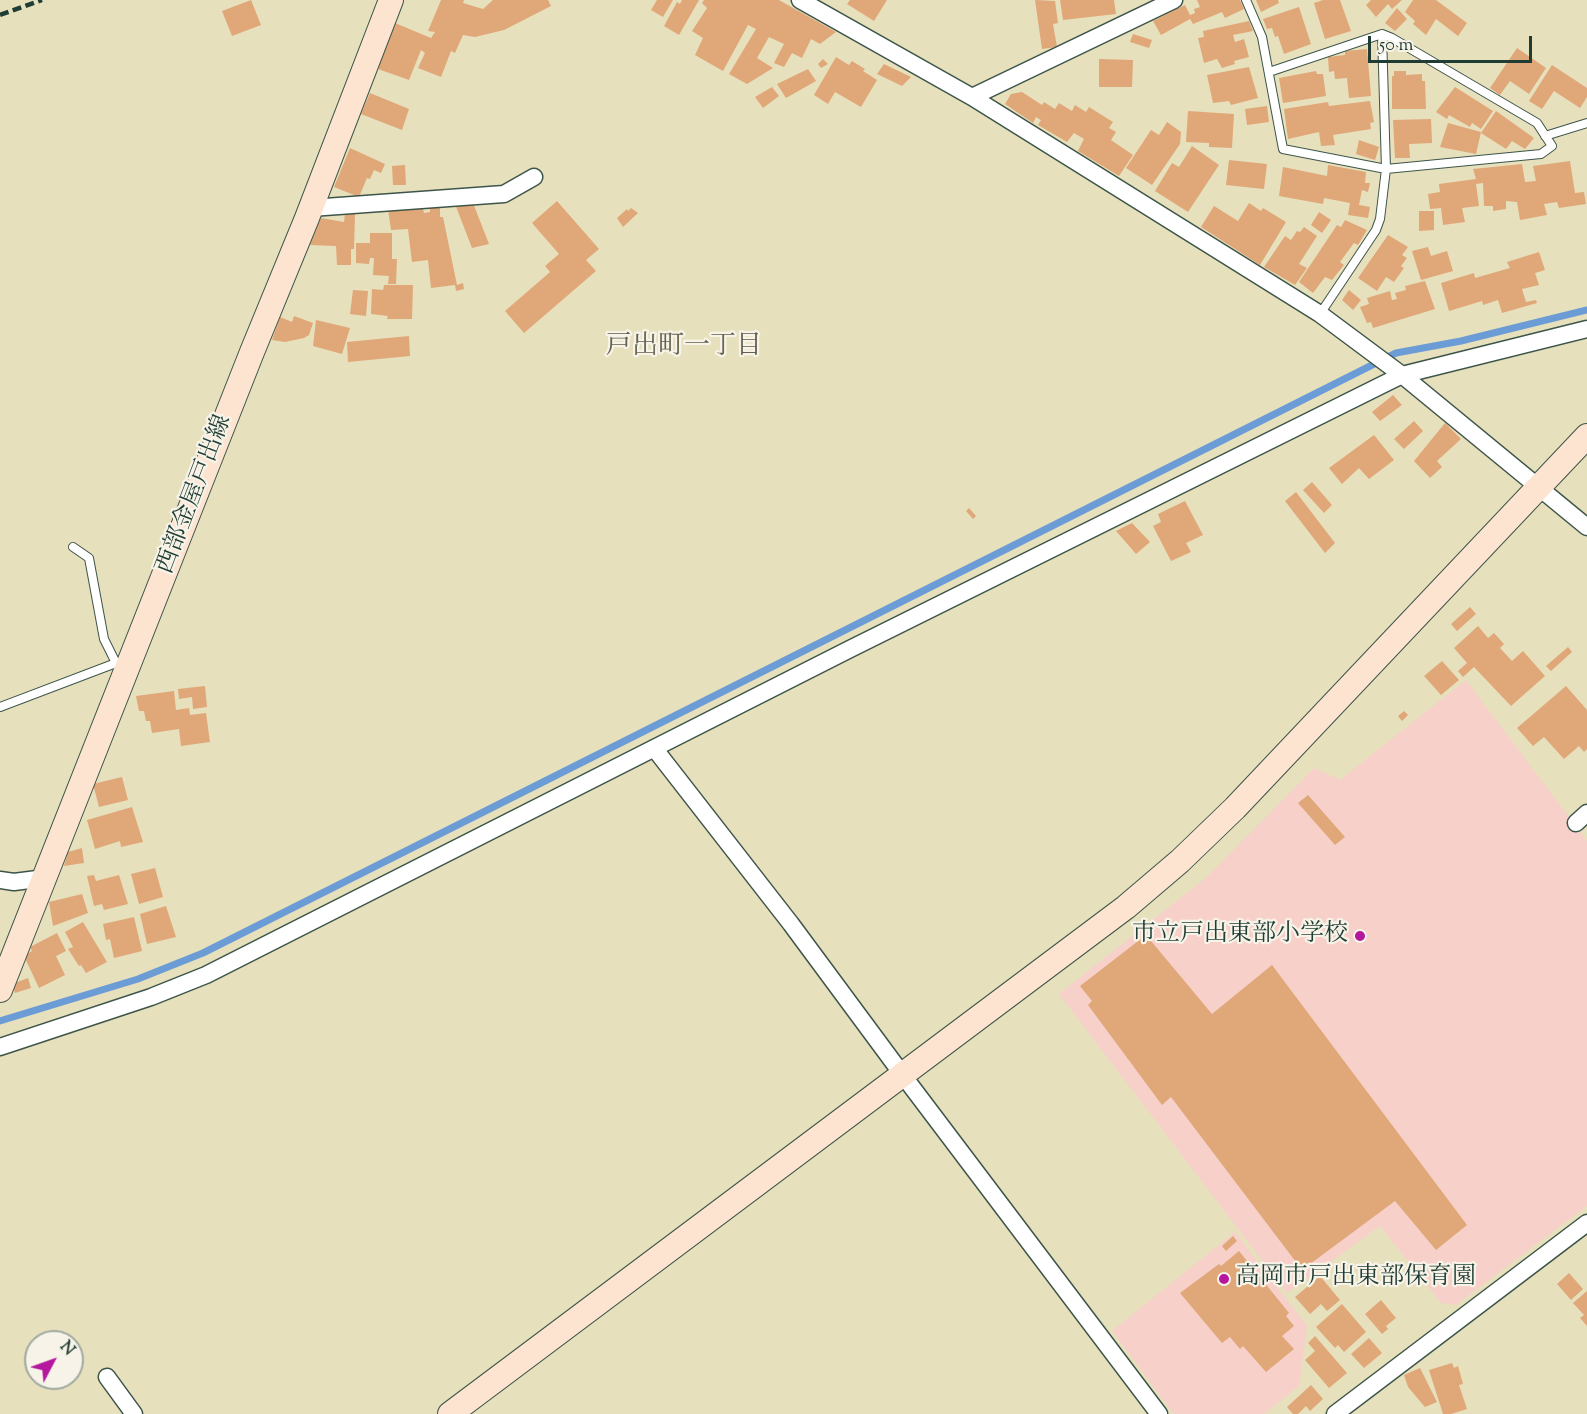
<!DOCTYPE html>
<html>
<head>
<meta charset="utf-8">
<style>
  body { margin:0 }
  #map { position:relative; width:1587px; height:1414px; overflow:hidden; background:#e7e0bd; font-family:"Sorts Mill Goudy",serif }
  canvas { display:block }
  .north { position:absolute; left:24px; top:1330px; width:60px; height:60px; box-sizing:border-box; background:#f7f3e8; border:2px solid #a1aaa0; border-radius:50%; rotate:49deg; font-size:16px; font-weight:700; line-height:24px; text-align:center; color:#1f3d34 }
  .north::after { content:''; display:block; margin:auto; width:21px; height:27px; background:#b5179e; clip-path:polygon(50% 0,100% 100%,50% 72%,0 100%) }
  .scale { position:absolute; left:1368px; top:36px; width:164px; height:27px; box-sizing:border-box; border:3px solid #1f3d34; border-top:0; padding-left:8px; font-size:18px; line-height:21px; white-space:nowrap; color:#1f3d34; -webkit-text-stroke:4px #f7f3e8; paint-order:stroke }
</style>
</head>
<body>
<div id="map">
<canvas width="1587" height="1414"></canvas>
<div class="north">N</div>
<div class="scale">50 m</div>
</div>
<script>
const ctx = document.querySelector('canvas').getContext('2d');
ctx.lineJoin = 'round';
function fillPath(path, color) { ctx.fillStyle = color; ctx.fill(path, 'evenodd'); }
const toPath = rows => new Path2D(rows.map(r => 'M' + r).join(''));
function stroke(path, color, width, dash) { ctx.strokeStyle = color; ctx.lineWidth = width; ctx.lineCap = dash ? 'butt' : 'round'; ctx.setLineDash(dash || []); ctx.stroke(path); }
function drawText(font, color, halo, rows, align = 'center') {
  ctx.font = font + ' "Sorts Mill Goudy","Noto Serif JP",serif'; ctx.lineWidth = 4.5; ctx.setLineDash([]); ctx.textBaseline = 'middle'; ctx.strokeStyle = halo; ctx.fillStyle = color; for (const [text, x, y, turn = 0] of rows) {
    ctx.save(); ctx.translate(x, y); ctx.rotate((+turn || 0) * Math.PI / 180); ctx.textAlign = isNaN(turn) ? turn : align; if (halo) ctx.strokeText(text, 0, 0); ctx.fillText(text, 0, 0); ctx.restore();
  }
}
const built = toPath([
  [1466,680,1587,841,1587,1206,1456,1305,1441,1303,1380,1226,1287,1293,1059,994,1207,877,1314,768,1340,780],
  [1235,1232,1307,1326,1299,1386,1264,1414,1174,1414,1112,1331]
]);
const stream = toPath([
  [0,1021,138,979,203,953,1396,353,1461,341,1587,310]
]);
const building = toPath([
  [251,0,261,25,232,36,222,11],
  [441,0,464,0,463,3,483,9,493,0,548,0,551,6,504,30,475,37,463,35,455,53,451,51,441,77,418,68,425,53,421,50,409,80,378,69,395,23,431,38,435,32,428,31],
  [657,0,673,0,663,17,651,10],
  [682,0,699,0,679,35,664,26,677,2,680,4],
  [704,0,779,0,836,32,820,44,811,39,802,58,792,53,784,67,774,63,784,44,769,37,757,58,773,68,747,84,729,74,756,29,748,25,723,71,695,55,703,38,692,31,707,8,702,3],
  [850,0,887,0,874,21,847,4],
  [1035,0,1055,1,1058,23,1053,24,1057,47,1042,49],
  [1060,0,1114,0,1116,14,1063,20],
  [1197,0,1240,0,1244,9,1225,18,1222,12,1193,24,1190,19,1161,35,1153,21,1185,5,1190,15,1195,13,1194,9,1200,7],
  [1256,0,1278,0,1279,3,1261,12],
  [1323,0,1340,0,1351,31,1325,39,1314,3],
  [1371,0,1402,0,1392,9,1388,4,1376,17,1366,5],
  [1413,0,1436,0,1467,23,1458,36,1436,19,1426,35,1413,24,1415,21,1405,12],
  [1299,7,1311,44,1284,54,1278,36,1275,37,1272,28,1267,29,1263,19],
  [1397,8,1407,19,1395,31,1385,23],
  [1249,21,1253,31,1233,35,1235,42,1244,39,1249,57,1234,61,1235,64,1222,68,1217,59,1204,63,1198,38,1204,37,1203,31],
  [1133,34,1152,40,1149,48,1130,42],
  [1517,48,1546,68,1529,94,1510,81,1500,95,1490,88],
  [1367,49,1371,96,1349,98,1347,78,1335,79,1334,71,1329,72,1328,57,1345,55,1345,51],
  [836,57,849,65,852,61,865,69,863,71,877,80,861,107,835,92,828,104,814,95],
  [823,59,828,64,821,68,818,64],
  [1099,59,1133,60,1132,87,1099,87],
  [884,64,911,77,902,86,877,74],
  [1552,65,1587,88,1587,97,1580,108,1554,91,1542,109,1529,101],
  [1249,67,1258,98,1231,105,1229,101,1213,103,1207,75],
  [808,69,816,81,786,98,777,84],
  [1316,71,1317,74,1323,74,1326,96,1283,103,1279,78],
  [1394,71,1406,71,1406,75,1422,74,1422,81,1425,81,1426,109,1392,109,1392,76,1394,76],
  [772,87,779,96,763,108,755,97],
  [1455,87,1493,111,1481,129,1472,123,1470,127,1449,115,1447,119,1436,112],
  [1022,92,1042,105,1044,102,1055,109,1059,103,1072,111,1075,105,1086,112,1089,107,1113,122,1109,128,1116,132,1111,140,1133,155,1119,176,1078,151,1084,139,1074,133,1067,142,1038,125,1041,120,1036,117,1033,123,1005,104,1011,94],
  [370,93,409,109,402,130,361,114],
  [1370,101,1374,122,1370,123,1371,129,1333,135,1335,145,1321,146,1319,132,1288,139,1284,109,1328,102,1329,106],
  [1267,106,1269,122,1247,125,1245,109],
  [1188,111,1234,114,1232,148,1209,147,1209,143,1186,142],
  [1496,111,1534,138,1525,149,1512,141,1506,149,1481,133],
  [1431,119,1432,143,1409,144,1410,158,1395,158,1393,120],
  [1167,122,1181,132,1180,144,1152,185,1126,168,1151,130,1159,135],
  [1448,123,1481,132,1476,154,1440,147],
  [1359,140,1379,147,1375,160,1356,154],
  [1192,146,1219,165,1188,212,1155,191,1172,163,1179,167],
  [350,148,385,164,381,173,374,170,370,179,367,178,359,197,334,187],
  [1229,160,1267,164,1264,189,1226,185],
  [1570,161,1575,193,1584,192,1586,204,1559,208,1557,202,1544,204,1547,215,1520,220,1517,202,1506,201,1506,209,1493,211,1493,206,1484,206,1483,183,1476,184,1479,206,1462,208,1465,222,1443,225,1441,208,1430,209,1428,194,1440,192,1439,184,1476,179,1473,169,1522,164,1525,182,1536,181,1533,166],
  [405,165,406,185,393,185,392,166],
  [1328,165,1366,172,1365,183,1370,183,1368,192,1362,190,1359,205,1370,207,1368,218,1348,215,1350,203,1324,198,1323,204,1279,196,1283,167,1327,176],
  [557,201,599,249,586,260,596,271,524,333,505,311,550,272,545,266,559,254,532,223],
  [473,203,489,244,472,248,455,204],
  [1249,203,1261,211,1263,208,1286,222,1260,265,1201,227,1214,206,1238,221],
  [430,206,440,206,440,217,443,217,457,285,463,283,464,289,456,291,455,285,431,288,428,260,412,262,408,229,391,230,388,209,423,209,424,213,430,212],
  [631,208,638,213,623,227,617,218,627,209,628,211],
  [1419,211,1434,211,1434,230,1419,231],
  [1319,212,1331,220,1322,233,1311,225],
  [345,213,355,214,354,249,351,249,351,265,337,265,336,246,310,245,321,218,344,222],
  [1345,220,1367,230,1358,245,1354,243,1340,262,1344,265,1332,280,1325,277,1313,293,1299,282,1337,225,1341,227],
  [1304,227,1317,236,1299,264,1307,268,1295,285,1264,267,1285,236,1291,240,1297,231,1300,232],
  [370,233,392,233,392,259,397,259,396,284,388,284,389,276,373,275,374,258,370,258,369,264,356,263,356,243,370,243],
  [1388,235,1408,247,1402,255,1407,258,1401,266,1404,268,1394,282,1386,277,1377,291,1358,278],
  [1428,247,1431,256,1447,251,1453,271,1421,280,1412,251],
  [1539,252,1545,270,1535,273,1539,285,1522,289,1526,302,1536,300,1537,303,1502,313,1498,300,1483,305,1482,301,1449,311,1441,283,1474,273,1475,278,1510,268,1507,262],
  [1425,281,1435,309,1373,328,1371,322,1367,323,1360,307,1369,304,1367,298,1390,291,1392,300,1397,299,1395,293,1406,290,1405,286],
  [384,285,413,285,412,319,387,319,388,316,371,314,372,289,383,290],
  [353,290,368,291,366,316,350,314],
  [1349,290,1361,300,1353,310,1342,300],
  [294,316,313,323,309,335,304,338,285,342,272,340,280,317,292,322],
  [316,320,350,328,342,354,313,346],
  [409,336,410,356,348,362,347,342],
  [1393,395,1402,405,1380,421,1372,412],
  [1414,421,1423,431,1404,449,1394,439],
  [1445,423,1461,439,1437,461,1442,467,1430,478,1414,461],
  [1374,435,1394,460,1369,479,1359,468,1342,484,1329,468],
  [1312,482,1332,505,1324,513,1303,490],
  [1296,492,1335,543,1325,553,1285,501],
  [1185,501,1203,535,1186,543,1191,552,1171,561,1153,526,1161,522,1158,514],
  [969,508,976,516,973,519,966,511],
  [1132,523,1150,542,1136,554,1116,531],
  [1470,607,1476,614,1457,631,1451,624],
  [1478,626,1488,638,1494,633,1504,644,1500,648,1512,661,1523,651,1545,676,1511,706,1474,667,1463,677,1458,671,1467,663,1454,648],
  [1568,647,1572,652,1551,671,1546,666],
  [1442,661,1459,680,1441,695,1424,676],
  [205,686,207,707,193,709,192,697,179,699,178,689],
  [1566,686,1587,710,1587,749,1584,752,1579,746,1564,759,1544,737,1533,746,1517,728],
  [174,691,176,710,189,708,190,715,206,713,210,742,181,746,179,729,152,733,150,721,146,721,144,711,139,711,136,696],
  [1404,711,1408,715,1402,721,1398,716],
  [122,777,128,800,99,807,93,784],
  [1308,795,1345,837,1335,845,1298,803],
  [132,807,143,842,121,847,120,841,95,849,87,820],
  [82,848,84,863,64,866,68,852],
  [155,868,163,897,139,904,131,874],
  [94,875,96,881,119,875,128,904,104,910,102,904,94,906,87,876],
  [82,894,88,913,53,926,49,902],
  [166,906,176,937,147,944,140,914],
  [134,917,142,951,114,958,110,939,106,940,103,924],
  [83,922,107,962,86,973,81,965,79,966,68,949,73,947,65,932],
  [57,933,66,951,56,956,65,975,39,988,24,956,32,951,30,947],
  [1146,935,1212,1014,1272,965,1467,1225,1436,1250,1395,1201,1302,1270,1171,1097,1162,1105,1088,1005,1092,1001,1080,986],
  [28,978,31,988,15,993,12,984],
  [1233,1236,1237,1241,1226,1251,1222,1246],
  [1239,1251,1289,1313,1286,1316,1294,1326,1282,1336,1294,1349,1266,1372,1243,1346,1240,1349,1230,1337,1222,1343,1180,1293,1219,1264,1221,1266],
  [1569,1273,1583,1289,1571,1300,1557,1284],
  [1320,1276,1340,1300,1327,1311,1321,1304,1310,1314,1295,1297],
  [1587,1291,1587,1326,1580,1318,1584,1315,1573,1303],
  [1381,1300,1396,1318,1386,1326,1388,1329,1382,1334,1365,1314],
  [1342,1304,1366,1332,1344,1352,1338,1345,1335,1348,1316,1327],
  [1315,1336,1347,1373,1329,1388,1305,1360,1315,1351,1308,1343],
  [1369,1338,1382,1353,1364,1368,1351,1354],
  [1452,1363,1454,1368,1458,1366,1463,1384,1459,1385,1467,1409,1451,1414,1443,1414,1429,1370],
  [1420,1368,1437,1402,1425,1407,1408,1387,1404,1375],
  [1311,1385,1323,1399,1310,1411,1306,1406,1298,1414,1293,1414,1287,1407]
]);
const lane = toPath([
  [1246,0,1262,37,1283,149,1386,169,1541,154,1552,146,1537,123,1392,38,1382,34,1269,72],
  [1545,136,1587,123],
  [1320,314,1376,230,1380,219,1386,169,1382,34],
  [73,547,89,558,104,639,116,663],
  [0,707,116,663,126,667]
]);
const street = toPath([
  [800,0,972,97,1320,314,1402,375,1587,527],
  [972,97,1174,0],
  [311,208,504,194,534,177],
  [654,748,791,924,902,1074,1159,1414],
  [1576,823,1587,813],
  [0,880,14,882,45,878],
  [0,1047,151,997,206,975,850,649,1402,375,1587,329],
  [107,1377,134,1414],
  [1335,1414,1587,1223]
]);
const secondary = toPath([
  [0,990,252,352,307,218,391,0],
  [450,1414,1126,907,1180,861,1235,808,1587,436]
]);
const rail = toPath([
  [0,15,42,0]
]);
const markers = [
  [1360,936,6,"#b5179e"],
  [1224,1279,6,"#b5179e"]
];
const streetNames = [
  ["西部金屋戸出線",196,495,-69]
];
const poiNames = [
  ["市立戸出東部小学校",1348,936],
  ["高岡市戸出東部保育園",1236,1279,"left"]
];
const neighbourhoodNames = [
  ["戸出町一丁目",684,349]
];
fillPath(built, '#f7d0ca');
stroke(stream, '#6c9cd6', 7);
fillPath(building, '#e0a778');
stroke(lane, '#3d5549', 10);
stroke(street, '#3d5549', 19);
stroke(secondary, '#3d5549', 26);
stroke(lane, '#fff', 8);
stroke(street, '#fff', 16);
stroke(secondary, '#fde4d1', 24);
stroke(rail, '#1f3d34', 4.5, [9, 4.5]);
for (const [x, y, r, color] of markers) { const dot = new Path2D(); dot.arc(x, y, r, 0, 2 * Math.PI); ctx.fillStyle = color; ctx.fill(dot); stroke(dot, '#f7f3e8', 2); }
drawText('24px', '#1f3d34', '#f7f3e8', streetNames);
drawText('24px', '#1f3d34', '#f7f3e8', poiNames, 'right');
drawText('26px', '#63624c', '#f7f3e8', neighbourhoodNames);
</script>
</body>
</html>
